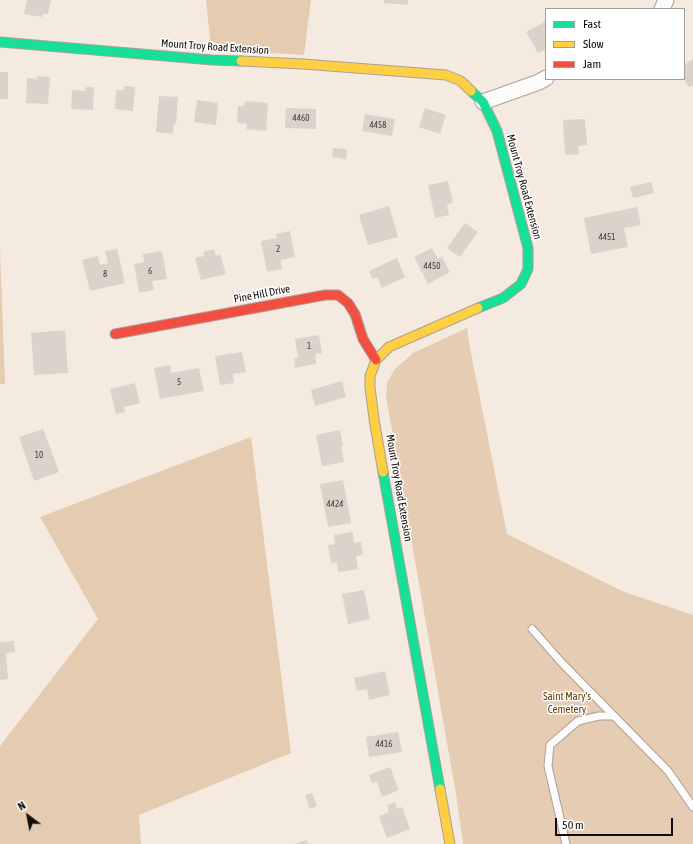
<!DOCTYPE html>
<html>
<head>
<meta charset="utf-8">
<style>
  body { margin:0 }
  #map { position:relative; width:693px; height:844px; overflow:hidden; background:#f5eadf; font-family:"Asap Condensed",sans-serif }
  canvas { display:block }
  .legend { position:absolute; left:545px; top:8px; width:140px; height:72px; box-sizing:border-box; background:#fff; border:1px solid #a19e9b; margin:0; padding:5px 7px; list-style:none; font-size:12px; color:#130c06 }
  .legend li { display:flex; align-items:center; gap:8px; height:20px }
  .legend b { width:20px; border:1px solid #a19e9b }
  .north { position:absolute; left:8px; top:796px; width:40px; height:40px; -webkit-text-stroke:3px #fff; paint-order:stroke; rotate:328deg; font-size:11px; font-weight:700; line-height:16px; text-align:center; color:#130c06 }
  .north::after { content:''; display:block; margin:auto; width:14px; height:18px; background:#130c06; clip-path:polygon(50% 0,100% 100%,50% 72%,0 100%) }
  .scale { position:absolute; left:555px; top:818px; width:118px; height:18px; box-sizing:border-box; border:2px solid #130c06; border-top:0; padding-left:5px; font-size:12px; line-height:14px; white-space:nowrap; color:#130c06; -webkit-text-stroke:3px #fff; paint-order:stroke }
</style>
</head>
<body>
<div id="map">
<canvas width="693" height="844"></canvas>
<ul class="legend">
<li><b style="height:5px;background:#16e098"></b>Fast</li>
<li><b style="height:5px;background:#ffcf43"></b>Slow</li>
<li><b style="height:5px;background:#f24e42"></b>Jam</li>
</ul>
<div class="north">N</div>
<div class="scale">50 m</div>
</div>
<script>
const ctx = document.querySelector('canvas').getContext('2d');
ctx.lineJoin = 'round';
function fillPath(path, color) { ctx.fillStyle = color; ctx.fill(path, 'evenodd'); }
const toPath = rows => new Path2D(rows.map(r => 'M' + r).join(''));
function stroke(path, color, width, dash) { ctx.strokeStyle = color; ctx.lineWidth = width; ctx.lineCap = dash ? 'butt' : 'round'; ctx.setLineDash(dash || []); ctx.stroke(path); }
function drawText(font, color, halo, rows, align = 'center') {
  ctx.font = font + ' "Asap Condensed",sans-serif'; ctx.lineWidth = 3; ctx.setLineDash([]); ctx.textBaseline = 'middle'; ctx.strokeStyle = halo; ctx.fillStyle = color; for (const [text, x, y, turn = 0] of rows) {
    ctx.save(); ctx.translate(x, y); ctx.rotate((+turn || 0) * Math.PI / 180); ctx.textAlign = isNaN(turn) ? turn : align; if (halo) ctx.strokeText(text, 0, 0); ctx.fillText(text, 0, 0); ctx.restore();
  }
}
const green = toPath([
  [467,328,470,348,507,534,622,591,693,615,693,844,463,844,456,794,386,396,387,383,394,370,413,353]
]);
const forest = toPath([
  [206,0,311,0,304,55,211,49],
  [0,247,5,384,0,384],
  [251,437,291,753,139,815,141,844,0,844,0,746,98,619,40,517]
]);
const building = toPath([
  [27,0,51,0,48,14,43,14,42,17,24,14],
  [384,0,408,0,408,5,384,3],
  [546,21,546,49,538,53,526,32],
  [693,59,693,85,689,87,684,79,684,65],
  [0,72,8,72,8,99,0,99],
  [37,76,50,77,48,104,26,103,27,78,37,79],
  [124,86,135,87,133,111,115,109,116,90,124,90],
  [86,87,94,87,93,110,71,109,72,90,85,91],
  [159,96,178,97,176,124,174,123,173,134,156,132],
  [197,100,218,103,216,125,194,122],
  [245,101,268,103,266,131,246,129,247,124,237,123,238,106,244,106],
  [286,108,316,109,316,129,285,128],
  [425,108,446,115,440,134,419,127],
  [365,114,395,119,392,136,362,131],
  [585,119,587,145,578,146,579,154,565,155,563,120],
  [333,148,347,149,346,159,332,157],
  [448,181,453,203,447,204,449,215,435,218,428,185],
  [651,182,654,193,633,198,630,187],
  [389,206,398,237,368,245,359,215],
  [637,207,641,225,624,228,628,247,591,254,584,218],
  [465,223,478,232,460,257,447,248],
  [290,231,295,257,281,260,282,269,267,272,261,241,277,238,276,234],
  [432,248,438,259,442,257,450,272,428,284,414,257],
  [117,249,125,283,90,291,82,260,98,256,100,265,108,263,105,251],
  [214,249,216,256,220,254,226,274,201,280,195,258,204,256,203,252],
  [162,251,167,279,152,281,154,290,139,293,134,264,144,262,143,254],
  [397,258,405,277,382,288,377,277,373,279,369,271],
  [65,330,68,373,34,375,31,333],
  [319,335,322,353,315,354,316,364,295,368,294,358,298,357,295,339],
  [242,352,246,372,233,374,234,383,220,385,215,356],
  [170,365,171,373,199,368,204,391,160,399,154,368],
  [342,381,346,397,315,406,311,390],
  [135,383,140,403,124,407,125,412,116,414,110,389],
  [43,429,59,472,34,481,19,437],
  [340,430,343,446,341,446,344,462,322,466,316,435],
  [343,480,351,523,328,527,320,484],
  [353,532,354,543,361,542,363,555,356,556,358,569,338,572,337,562,331,563,328,545,335,544,334,535],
  [364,590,370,619,348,624,342,594],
  [14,641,15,652,6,653,8,679,0,680,0,642],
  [385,671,390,695,369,700,367,689,357,691,354,678],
  [398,732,402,752,369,757,366,737],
  [390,767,399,790,382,797,377,781,372,783,369,775],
  [312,793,317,806,310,809,305,795],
  [395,802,397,809,402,807,410,829,387,838,379,816,389,812,387,805],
  [306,840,308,844,295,844]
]);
const lane = toPath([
  [532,629,562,663,668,771,693,807],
  [566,844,548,766,550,745,578,721,599,716,614,716]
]);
const street = toPath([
  [662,9,666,0],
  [483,102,539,82,546,78]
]);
const fast = toPath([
  [0,42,212,60,241,61],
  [471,91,483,102,497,131,528,248,528,269,521,284,503,298,478,308],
  [383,472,440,789]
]);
const slow = toPath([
  [241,61,303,64,446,75,461,81,471,91],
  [383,472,374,419,370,387,370,376,376,360,389,347,478,308],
  [440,789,450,844]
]);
const jam = toPath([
  [115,334,325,295,338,295,348,303,355,314,363,339,376,360]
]);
const numberNames = [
  ["4460",301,118],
  ["4458",378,125],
  ["4451",607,237],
  ["2",278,249],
  ["4450",432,266],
  ["6",150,271],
  ["8",105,274],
  ["1",309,346],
  ["5",179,382],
  ["10",39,455],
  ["4424",335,504],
  ["4416",384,744]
];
const streetNames = [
  ["Mount Troy Road Extension",215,47,4],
  ["Mount Troy Road Extension",524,187,75],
  ["Pine Hill Drive",262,294,-11],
  ["Mount Troy Road Extension",399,488,80]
];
const parkNames = [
  ["Saint Mary's",567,697],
  ["Cemetery",567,710]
];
fillPath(green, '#e5ccb2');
fillPath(forest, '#e5ccb1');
fillPath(building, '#dcd2c9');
stroke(lane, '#a9a198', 9);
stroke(street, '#a9a198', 17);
stroke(fast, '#a9a198', 11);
stroke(slow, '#a9a198', 11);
stroke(jam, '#a9a198', 11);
stroke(lane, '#fefcfa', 7);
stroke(street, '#fefcfa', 15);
stroke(fast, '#16e098', 9);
stroke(slow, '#ffcf43', 9);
stroke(jam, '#f24e42', 9);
drawText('9px', '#463e38', null, numberNames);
drawText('11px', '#130c06', '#fff', streetNames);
drawText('11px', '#5e3b09', '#fff', parkNames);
</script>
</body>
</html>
